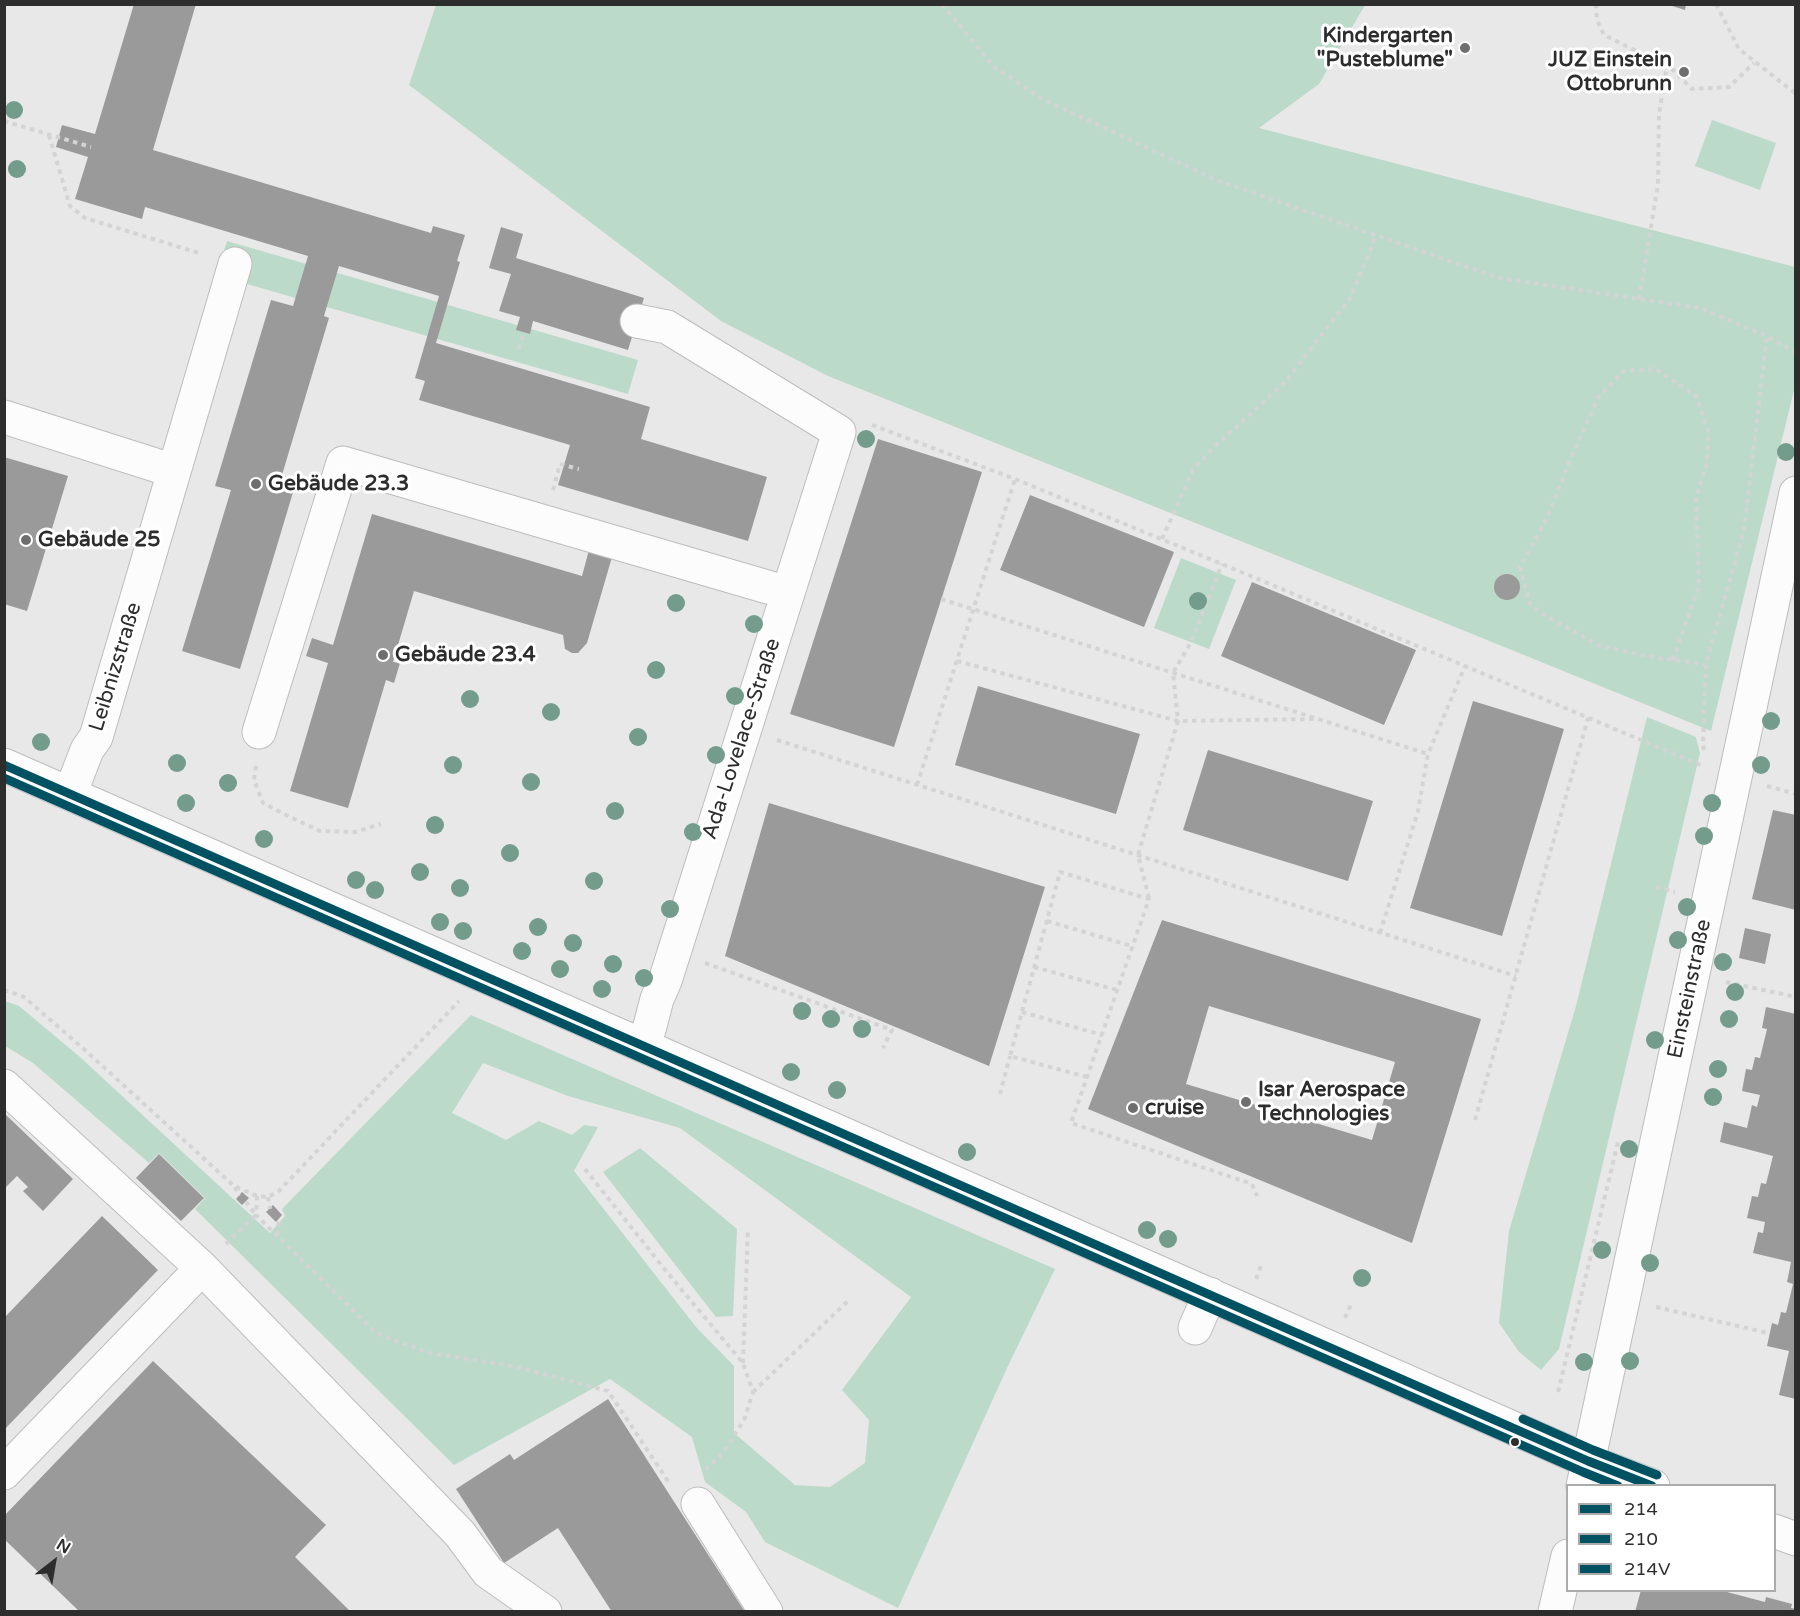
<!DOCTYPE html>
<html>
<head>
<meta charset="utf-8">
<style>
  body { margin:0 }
  #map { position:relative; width:1800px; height:1616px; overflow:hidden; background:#e8e8e9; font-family:"Varela Round",sans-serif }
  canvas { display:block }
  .frame { position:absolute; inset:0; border:6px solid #2d2d2d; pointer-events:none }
  .legend { position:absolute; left:1566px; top:1484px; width:210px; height:108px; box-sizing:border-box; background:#fff; border:2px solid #ababab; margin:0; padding:8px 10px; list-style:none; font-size:18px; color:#2d2d2d }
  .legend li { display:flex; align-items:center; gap:12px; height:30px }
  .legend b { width:30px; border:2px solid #ababab }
  .north { position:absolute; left:24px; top:1532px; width:60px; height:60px; -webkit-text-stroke:4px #fff; paint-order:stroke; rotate:31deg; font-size:16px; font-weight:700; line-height:24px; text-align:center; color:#2d2d2d }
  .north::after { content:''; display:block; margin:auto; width:21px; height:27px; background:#2d2d2d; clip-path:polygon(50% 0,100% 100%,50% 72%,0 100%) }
</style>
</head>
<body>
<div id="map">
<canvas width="1800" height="1616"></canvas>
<div class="frame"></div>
<ul class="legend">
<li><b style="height:8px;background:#005262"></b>214</li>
<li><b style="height:8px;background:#005262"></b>210</li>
<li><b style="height:8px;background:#005262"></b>214V</li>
</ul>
<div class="north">N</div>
</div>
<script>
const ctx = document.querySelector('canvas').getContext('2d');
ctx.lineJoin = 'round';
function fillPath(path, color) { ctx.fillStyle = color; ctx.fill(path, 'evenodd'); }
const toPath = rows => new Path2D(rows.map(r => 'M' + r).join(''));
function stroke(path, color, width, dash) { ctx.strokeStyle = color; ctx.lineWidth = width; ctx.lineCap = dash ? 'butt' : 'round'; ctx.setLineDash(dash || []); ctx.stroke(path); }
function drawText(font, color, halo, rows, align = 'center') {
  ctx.font = font + ' "Varela Round",sans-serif'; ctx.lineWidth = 6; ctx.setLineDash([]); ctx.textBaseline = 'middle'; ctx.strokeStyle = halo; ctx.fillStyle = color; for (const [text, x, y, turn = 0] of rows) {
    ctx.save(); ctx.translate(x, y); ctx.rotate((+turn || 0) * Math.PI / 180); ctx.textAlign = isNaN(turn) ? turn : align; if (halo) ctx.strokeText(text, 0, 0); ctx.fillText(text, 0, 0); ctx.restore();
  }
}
const green = toPath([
  [436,5,1365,5,1319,84,1259,128,1795,267,1795,386,1711,731,1423,614,828,376,721,321,409,85],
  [1712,120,1776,143,1760,190,1695,166],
  [227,241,638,360,628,394,216,275],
  [1181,558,1236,580,1209,649,1154,628],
  [1647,717,1696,737,1700,753,1559,1349,1541,1370,1519,1352,1499,1323,1509,1231,1576,1006],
  [5,1001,19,1006,80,1057,270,1233,285,1216,282,1209,471,1015,1055,1269,1007,1368,898,1608,765,1542,746,1512,705,1482,692,1437,610,1379,454,1465,195,1209,205,1198,159,1153,149,1163,33,1063,5,1046],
  [483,1063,568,1096,680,1128,911,1297,842,1390,869,1420,865,1463,830,1487,795,1485,734,1433,734,1366,696,1327,574,1171,598,1127,584,1125,572,1135,539,1121,506,1140,452,1113],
  [640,1148,737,1229,733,1316,716,1317,603,1172]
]);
const building = toPath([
  [134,4,196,4,153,150,431,233,433,226,465,235,457,261,460,262,436,343,650,407,641,439,767,477,748,541,558,485,570,445,419,400,425,381,415,378,439,296,339,266,324,316,329,318,282,475,297,479,240,669,182,651,231,490,215,486,271,300,293,306,308,256,145,207,142,219,75,199,88,157,56,147,62,125,95,134],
  [1666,4,1686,4,1685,10],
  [501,227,523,234,516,258,644,298,628,350,533,321,530,334,516,330,520,317,499,311,511,274,489,268],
  [878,439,982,472,894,747,790,714],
  [4,457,68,476,27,611,4,604],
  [1030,495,1174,552,1144,627,1000,570],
  [372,514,582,576,589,550,612,557,587,643,578,653,572,653,565,649,563,635,414,591,393,662,400,663,394,683,386,680,348,808,290,791,328,663,306,656,312,638,333,645],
  '1494 587a13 13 0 1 1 26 0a13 13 0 1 1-26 0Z',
  [1252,582,1416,650,1384,725,1221,656],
  [978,686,1140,734,1116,814,955,765],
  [1473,701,1564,729,1502,936,1410,908],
  [1208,750,1373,801,1348,881,1183,830],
  [769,803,1045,887,989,1066,725,956],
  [1773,810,1796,815,1796,910,1752,899],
  [1162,920,1481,1019,1412,1243,1088,1109],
  [1209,1006,1395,1062,1372,1140,1186,1084],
  [1745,928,1771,934,1765,964,1739,958],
  [1766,1007,1796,1014,1796,1399,1779,1395,1789,1351,1767,1346,1772,1323,1778,1325,1781,1312,1786,1313,1793,1284,1787,1282,1791,1262,1753,1253,1758,1232,1763,1233,1765,1222,1747,1218,1752,1196,1758,1197,1761,1183,1766,1184,1773,1156,1720,1142,1724,1122,1747,1128,1752,1105,1757,1107,1760,1095,1742,1091,1746,1069,1752,1070,1755,1057,1760,1058,1767,1029,1762,1028],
  [4,1113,73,1179,43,1211,23,1191,28,1187,17,1176,4,1189],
  [159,1154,204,1198,181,1221,136,1178],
  [242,1192,249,1198,242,1205,236,1199],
  [273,1205,282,1215,276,1222,266,1212],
  [102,1216,158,1270,4,1430,4,1318],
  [153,1361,326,1525,295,1557,351,1612,80,1612,4,1539,4,1516],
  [608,1399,745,1612,612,1612,558,1528,504,1563,456,1489,510,1454,514,1460],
  [1641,1590,1727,1590,1727,1592,1765,1602,1766,1597,1792,1604,1791,1608,1796,1609,1796,1612,1635,1612]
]);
const path = toPath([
  [942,4,993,66,1042,99,1219,181,1499,278,1700,308,1767,336,1796,353],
  [1596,4,1597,20,1604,35,1671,68,1692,89,1729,87,1754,63],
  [1716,4,1739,49,1796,94],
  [4,121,91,147],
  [49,135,70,206,85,218,202,254],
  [1639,299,1658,184,1659,114,1667,66],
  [519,349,524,332],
  [872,425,1015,479,1222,564,1703,766],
  [553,490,560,464,579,469],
  [1162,539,1193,470,1212,449,1284,383,1350,298,1376,236],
  [941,599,1428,754],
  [1673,660,1699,586,1696,498,1707,463,1708,430,1696,396,1656,369,1624,371,1599,396,1570,460,1548,516,1520,568,1530,604,1546,616,1600,646,1656,658,1673,660,1705,664],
  [957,661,1178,721,1315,719],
  [777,740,1516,976],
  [1704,750,1703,744,1706,664,1744,530,1767,336],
  [256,766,254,780,263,803,286,815,320,831,355,832,381,824],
  [917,785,1015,479],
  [1767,786,1796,794],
  [1656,887,1675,892],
  [1149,898,1138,855,1178,721,1173,673,1191,642,1222,564],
  [1047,921,1132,946],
  [1380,933,1418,811,1428,754,1465,666],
  [705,963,892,1030,883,1048],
  [1034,967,1117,990],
  [1726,982,1796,997],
  [4,990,24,997,86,1051,234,1186,257,1196,268,1197,279,1191,459,1001],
  [1022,1012,1102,1035],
  [1087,1077,1010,1056,1060,872,1149,899,1071,1123,1252,1184,1257,1196],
  [1000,1094,1010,1056],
  [1475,1120,1588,718],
  [585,1169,666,1271,743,1363,753,1392,744,1420,723,1453,705,1470],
  [235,1187,239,1196],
  [257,1196,256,1215,376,1333,429,1353,513,1366,608,1391,670,1484],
  [268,1197,270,1209],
  [278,1235,279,1218],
  [226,1244,256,1215,246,1202],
  [1256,1279,1262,1263],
  [1656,1307,1768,1333],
  [1345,1318,1352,1302],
  [743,1363,748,1229],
  [753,1392,850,1299],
  [1558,1392,1618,1142]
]);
const minor = toPath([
  [637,321,667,327,839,432,665,981,657,999,645,1045],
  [4,417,174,471],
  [259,732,343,463,788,593],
  [4,765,1588,1461,1653,1486],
  [70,794,87,750,96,737,235,264],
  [4,1086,202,1268,460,1534,488,1572,545,1612],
  [1195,1328,1210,1294],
  [4,1473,202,1268],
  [1583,1486,1796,493],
  [698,1504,766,1612],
  [1774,1531,1796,1539],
  [1555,1612,1568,1556]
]);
const bus1 = toPath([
  [4,765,1588,1461,1652,1486]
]);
const bus2 = toPath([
  [4,778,1583,1472,1618,1486]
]);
const bus3 = toPath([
  [1523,1419,1593,1450,1657,1475]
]);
const trees = [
  [14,110],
  [17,169],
  [866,439],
  [1786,452],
  [1198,601],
  [676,603],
  [754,624],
  [656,670],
  [735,696],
  [470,699],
  [551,712],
  [1771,721],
  [638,737],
  [41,742],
  [716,755],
  [177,763],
  [453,765],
  [1761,765],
  [531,782],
  [228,783],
  [186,803],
  [1712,803],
  [615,811],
  [435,825],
  [693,832],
  [1704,836],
  [264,839],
  [510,853],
  [420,872],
  [356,880],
  [594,881],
  [460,888],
  [375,890],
  [1687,907],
  [670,909],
  [440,922],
  [538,927],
  [463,931],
  [1678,940],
  [573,943],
  [522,951],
  [1723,962],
  [613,964],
  [560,969],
  [644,978],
  [602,989],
  [1735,992],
  [802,1011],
  [831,1019],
  [1729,1019],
  [862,1029],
  [1655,1040],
  [1718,1069],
  [791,1072],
  [837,1090],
  [1713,1097],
  [1629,1149],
  [967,1152],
  [1147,1230],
  [1168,1239],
  [1602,1250],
  [1650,1263],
  [1362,1278],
  [1630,1361],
  [1584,1362]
];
const markers = [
  [1465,48,6,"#6e6e6f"],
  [1684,72,6,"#6e6e6f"],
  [256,484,6,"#6e6e6f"],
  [26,540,6,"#6e6e6f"],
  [383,655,6,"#6e6e6f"],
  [1246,1102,6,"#6e6e6f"],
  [1133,1108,6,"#6e6e6f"],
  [1515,1442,5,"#2d2d2d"]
];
const poiNames = [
  ["Kindergarten",1453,36,"right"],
  ["\"Pusteblume\"",1453,60,"right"],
  ["JUZ Einstein",1672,60,"right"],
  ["Ottobrunn",1672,84,"right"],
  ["Gebäude 23.3",268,484],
  ["Gebäude 25",38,540],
  ["Gebäude 23.4",395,655],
  ["Isar Aerospace",1258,1090],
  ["Technologies",1258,1114],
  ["cruise",1145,1108]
];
const streetNames = [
  ["Leibnizstraße",116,667,-73],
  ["Ada-Lovelace-Straße",742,739,-72],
  ["Einsteinstraße",1690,989,-78]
];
fillPath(green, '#bbdaca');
fillPath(building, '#9b9a9b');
stroke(minor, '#bdbdbe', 35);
stroke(path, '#d4d4d5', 4, [4.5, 4.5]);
stroke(minor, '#fcfcfc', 33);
stroke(bus1, '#005262', 9);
stroke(bus2, '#005262', 9);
stroke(bus3, '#005262', 9);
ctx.fillStyle = '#749c8c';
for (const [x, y] of trees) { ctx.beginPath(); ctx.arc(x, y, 9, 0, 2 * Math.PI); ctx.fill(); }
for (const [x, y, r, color] of markers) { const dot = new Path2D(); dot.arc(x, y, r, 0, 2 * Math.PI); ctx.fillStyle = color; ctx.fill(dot); stroke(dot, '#fff', 2); }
drawText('bold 21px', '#2d2d2d', '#fff', poiNames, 'left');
drawText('21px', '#2d2d2d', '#fff', streetNames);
</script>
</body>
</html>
